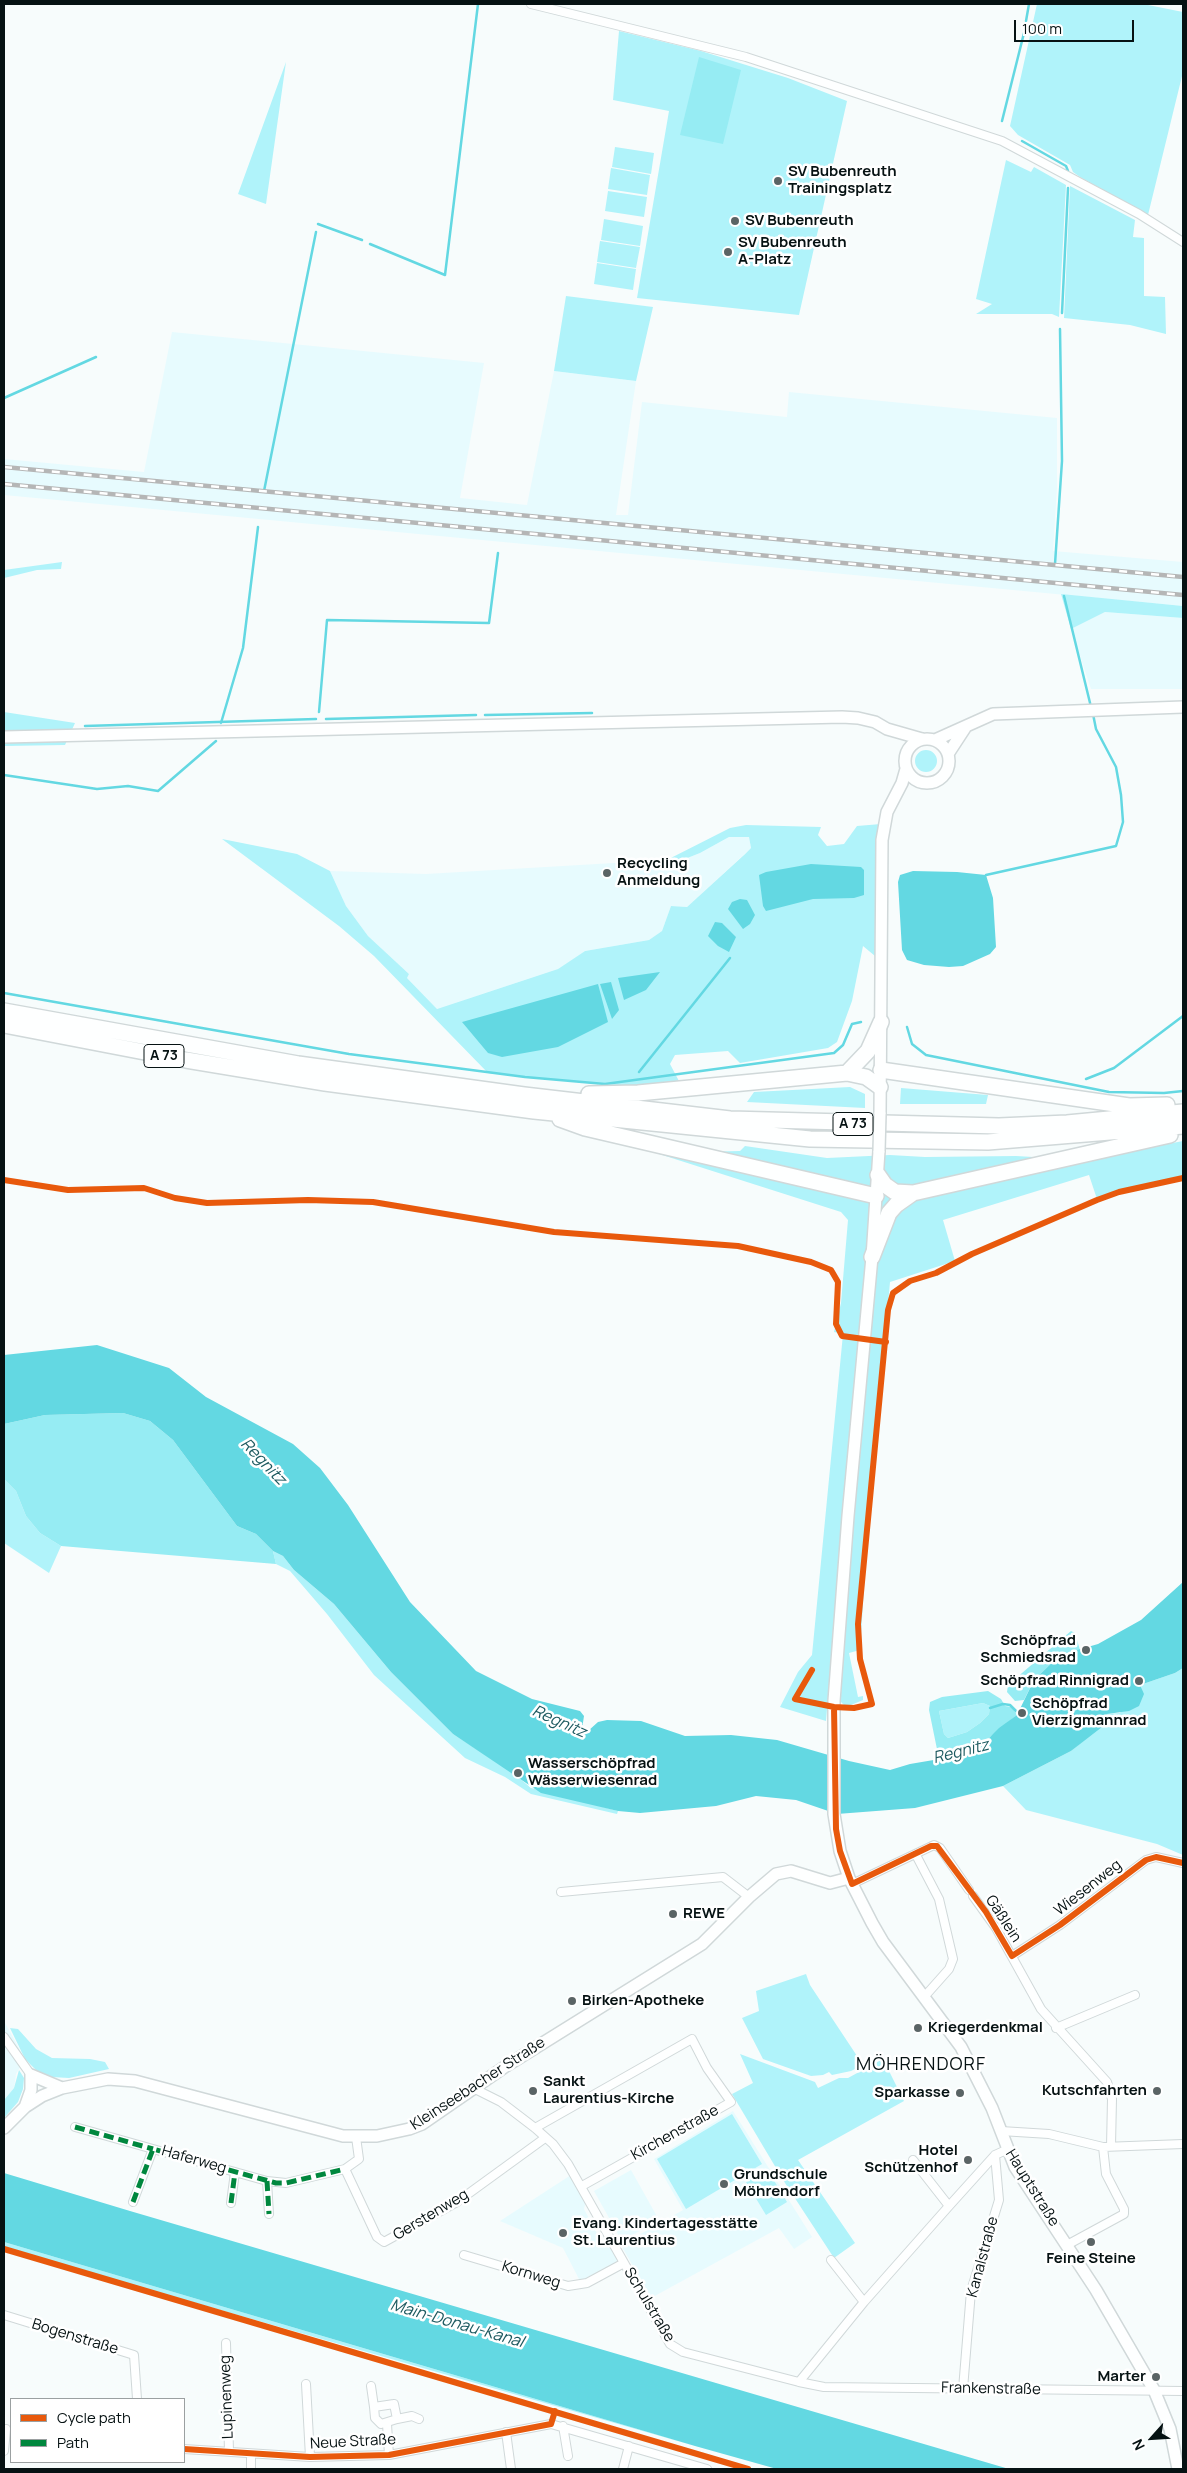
<!DOCTYPE html>
<html>
<head>
<meta charset="utf-8">
<style>
  body { margin:0 }
  #map { position:relative; width:1187px; height:2473px; overflow:hidden; background:#f7fcfc; font-family:Manrope,sans-serif }
  canvas { display:block }
  .frame { position:absolute; inset:0; border:5px solid #061213; pointer-events:none }
  .legend { position:absolute; left:10px; top:2398px; width:175px; height:65px; box-sizing:border-box; background:#fff; border:1px solid #9ba0a1; margin:0; padding:6px 9px; list-style:none; font-size:15px; color:#061213 }
  .legend li { display:flex; align-items:center; gap:10px; height:25px }
  .legend b { width:25px; border:1px solid #9ba0a1 }
  .north { position:absolute; left:1127px; top:2413px; width:50px; height:50px; -webkit-text-stroke:4px #fff; paint-order:stroke; rotate:244deg; font-size:14px; font-weight:700; line-height:20px; text-align:center; color:#061213 }
  .north::after { content:''; display:block; margin:auto; width:18px; height:22px; background:#061213; clip-path:polygon(50% 0,100% 100%,50% 72%,0 100%) }
  .scale { position:absolute; left:1014px; top:20px; width:120px; height:22px; box-sizing:border-box; border:2px solid #061213; border-top:0; padding-left:6px; font-size:15px; line-height:18px; white-space:nowrap; color:#061213; -webkit-text-stroke:4px #fff; paint-order:stroke }
</style>
</head>
<body>
<div id="map">
<canvas width="1187" height="2473"></canvas>
<div class="frame"></div>
<ul class="legend">
<li><b style="height:6px;background:#e8590c"></b>Cycle path</li>
<li><b style="height:6px;background:#00873e"></b>Path</li>
</ul>
<div class="north">N</div>
<div class="scale">100 m</div>
</div>
<script>
const ctx = document.querySelector('canvas').getContext('2d');
ctx.lineJoin = 'round';
function fillPath(path, color) { ctx.fillStyle = color; ctx.fill(path, 'evenodd'); }
const toPath = rows => new Path2D(rows.map(r => 'M' + r).join(''));
function stroke(path, color, width, dash) { ctx.strokeStyle = color; ctx.lineWidth = width; ctx.lineCap = dash ? 'butt' : 'round'; ctx.setLineDash(dash || []); ctx.stroke(path); }
function drawText(font, color, halo, rows, align = 'center') {
  ctx.font = font + ' Manrope,sans-serif'; ctx.lineWidth = 5; ctx.setLineDash([]); ctx.textBaseline = 'middle'; ctx.strokeStyle = halo; ctx.fillStyle = color; for (const [text, x, y, turn = 0] of rows) {
    ctx.save(); ctx.translate(x, y); ctx.rotate((+turn || 0) * Math.PI / 180); ctx.textAlign = isNaN(turn) ? turn : align; if (halo) ctx.strokeText(text, 0, 0); ctx.fillText(text, 0, 0); ctx.restore();
  }
}
const built = toPath([
  [172,332,484,363,460,498,527,505,554,371,636,381,616,515,628,515,642,402,787,417,789,392,1057,418,1057,488,1053,551,1183,562,1183,606,4,495,4,459,144,472],
  [1105,612,1183,618,1183,689,1091,689,1071,629],
  [739,835,749,836,751,848,687,907,671,906,662,931,649,940,585,951,558,969,437,1009,407,978,409,974,368,936,346,906,330,871,426,874,648,861,657,870,700,853,729,837],
  [4,2021,25,2059,16,2074,14,2088,4,2100],
  [733,2111,812,2237,794,2249,779,2228,651,2298,621,2245,683,2210,654,2159],
  [631,2170,659,2220,622,2241,594,2191],
  [571,2175,586,2201,584,2209,603,2245,610,2246,617,2260,616,2263,580,2281,563,2248,500,2221]
]);
const green = toPath([
  [1037,4,1143,4,1183,12,1183,72,1148,215,1080,177,1073,172,1070,165,1018,135,1010,126],
  [619,31,701,51,788,78,847,101,799,315,637,298,669,111,613,100],
  [286,62,266,204,238,194],
  [615,147,654,153,651,174,612,167],
  [1006,160,1031,172,1034,167,1066,185,1059,317,1052,314,976,314,992,304,976,299],
  [611,168,650,175,647,195,608,189],
  [1070,186,1135,220,1133,237,1144,238,1144,296,1165,297,1166,334,1130,325,1064,318],
  [608,191,647,197,644,217,605,211],
  [604,219,643,226,640,246,601,240],
  [600,241,640,247,636,268,597,262],
  [597,263,636,269,633,290,594,284],
  [566,296,653,307,636,381,554,371],
  [62,562,61,569,37,570,4,578,4,570],
  [1061,594,1183,606,1183,618,1105,612,1071,629],
  [4,712,75,723,65,745,4,746],
  '915 761a11 11 0 1 1 22 0a11 11 0 1 1-22 0Z',
  [881,824,875,956,863,946,852,1001,837,1042,828,1048,740,1063,728,1051,675,1055,670,1064,680,1083,635,1088,488,1073,374,956,339,926,222,839,297,854,330,871,346,906,368,936,409,974,407,978,437,1009,558,969,585,951,649,940,662,931,671,906,687,907,744,855,751,848,749,837,729,837,700,853,657,870,655,866,730,828,746,825,821,827,818,835,827,846,844,844,857,826],
  [850,1087,865,1094,865,1108,747,1102,754,1092],
  [901,1088,988,1095,986,1104,900,1104],
  [1183,1141,1183,1176,1112,1193,1097,1199,1089,1175,943,1220,955,1261,890,1282,868,1526,860,1650,849,1653,858,1697,863,1696,863,1700,851,1705,844,1705,841,1702,842,1523,826,1721,780,1707,798,1672,812,1655,843,1334,834,1332,841,1303,848,1220,841,1212,656,1153,740,1151,745,1146,827,1158,890,1155,925,1157,1016,1156,1086,1160],
  [4,1479,16,1491,26,1516,40,1533,61,1546,49,1573,4,1543],
  [273,1551,283,1556,294,1570,334,1604,391,1672,453,1734,513,1773,531,1788,618,1811,617,1814,531,1794,505,1777,465,1758,374,1675,327,1614,290,1571,276,1564],
  [1183,1668,1183,1855,1157,1844,1026,1810,1003,1786,1071,1751,1104,1723,1106,1714,1120,1713,1140,1685,1175,1673],
  [983,1703,990,1706,989,1714,980,1723,967,1732,948,1738,944,1734,939,1711],
  [806,1974,810,1985,863,2065,851,2071,832,2075,829,2072,823,2075,811,2076,763,2059,742,2018,759,2011,756,1991],
  [10,2028,18,2029,36,2049,52,2058,90,2059,105,2062,109,2069,69,2078,51,2077,37,2071,25,2059],
  [740,2054,815,2082,818,2088,839,2078,848,2078,883,2059,904,2101,798,2160,855,2243,834,2258,785,2183,732,2094,753,2083],
  [19,2070,24,2078,23,2089,18,2102,4,2118,4,2100,14,2088],
  [732,2114,762,2164,686,2209,657,2159],
  [767,2169,787,2202,766,2215,746,2182],
  [4,2242,695,2446,4,2248]
]);
const forest = toPath([
  [699,57,741,70,723,144,680,135],
  [123,1413,150,1421,173,1440,237,1526,256,1534,273,1551,276,1564,61,1546,40,1533,26,1516,16,1491,4,1479,4,1424,45,1415],
  [1071,1631,1075,1633,1080,1650,1060,1655,1034,1680,1024,1700,1015,1701,1007,1692,1008,1685],
  [988,1691,1001,1699,1005,1706,1012,1707,1017,1715,969,1754,939,1759,929,1710,930,1702,942,1697],
  [983,1703,990,1706,989,1714,980,1723,967,1732,948,1738,944,1734,939,1711]
]);
const water = toPath([
  [811,864,861,867,864,870,864,895,854,898,813,899,766,911,763,906,759,875,766,872],
  [913,871,957,872,986,875,993,898,996,947,990,954,963,966,949,967,924,965,907,960,902,950,898,882,900,875],
  [740,899,747,900,755,915,750,924,743,929,728,909,732,902],
  [715,922,722,923,736,937,729,952,718,946,708,936],
  [660,972,646,990,624,1000,618,978],
  [611,982,619,1010,612,1019,600,984],
  [598,984,608,1022,558,1047,502,1057,488,1053,462,1022],
  [97,1345,169,1368,206,1397,293,1444,320,1468,348,1505,410,1602,476,1671,532,1699,580,1711,584,1716,582,1729,583,1732,588,1731,598,1722,607,1720,641,1721,685,1736,731,1735,777,1740,849,1761,890,1770,910,1764,969,1754,979,1748,999,1728,1017,1715,1034,1680,1060,1655,1098,1644,1141,1620,1183,1582,1183,1668,1175,1673,1140,1685,1144,1694,1139,1706,1129,1711,1107,1714,1102,1727,1071,1751,1003,1786,915,1808,837,1814,796,1800,756,1796,716,1806,640,1813,618,1811,541,1793,453,1734,391,1672,334,1604,294,1570,283,1556,273,1551,256,1534,237,1526,173,1440,150,1421,123,1413,45,1415,4,1424,4,1355],
  [4,2173,130,2211,1009,2469,777,2469,695,2446,4,2242]
]);
const stream = toPath([
  [1026,21,1029,4],
  [1002,121,1024,33],
  [1022,141,1066,166,1068,171],
  [318,224,362,240],
  [370,244,445,275,478,4],
  [1062,313,1068,188],
  [4,398,96,357],
  [264,491,316,232],
  [1055,564,1062,461,1060,329],
  [1064,596,1091,707],
  [319,712,327,620,489,623,498,553],
  [485,715,592,713],
  [326,719,476,715],
  [221,723,243,648,258,527],
  [85,726,316,719],
  [4,775,97,789,128,786,158,791,216,741],
  [986,875,1116,846,1123,822,1121,795,1116,767,1096,729,1093,714],
  [4,993,349,1054,525,1077,605,1084,834,1053,843,1045,852,1024,861,1022],
  [907,1027,912,1044,926,1055,1109,1092,1164,1093,1183,1091],
  [639,1072,730,958],
  [1086,1079,1114,1068,1183,1016],
  [990,1708,1003,1704,1010,1705,1019,1714]
]);
const street = toPath([
  [531,4,746,57,1002,141,1139,214,1183,242],
  [916,1855,939,1899,953,1959,949,1969,925,1996],
  [852,1884,934,1845,940,1848,969,1890],
  [561,1892,723,1877,749,1897],
  [973,1896,996,1928,1041,2009,1107,2082,1112,2099,1111,2146],
  [1012,1956,1060,1925,1146,1860,1156,1857,1183,1863],
  [1056,2028,1135,1995],
  [4,2037,31,2075],
  [475,2089,501,2102,535,2128,553,2144,568,2164,670,2344,683,2352,799,2382,864,2302,949,2206,995,2155,1006,2150],
  [75,2127,153,2149],
  [535,2128,692,2039,707,2068,731,2102,582,2186],
  [1001,2131,1049,2134,1103,2147,1183,2144],
  [913,2160,949,2206],
  [345,2169,377,2237,384,2242,457,2202,545,2138],
  [267,2181,269,2214],
  [133,2202,153,2149,267,2181,286,2183,345,2169,359,2159,356,2137],
  [231,2203,235,2172],
  [1067,2245,1124,2214,1124,2209,1106,2174,1103,2147],
  [464,2255,568,2286,587,2283,624,2263],
  [831,2260,864,2302],
  [4,2315,134,2355,137,2399],
  [226,2343,229,2451],
  [799,2382,824,2387,1183,2391],
  [306,2384,310,2457],
  [371,2386,374,2407],
  [963,2389,971,2291,999,2200,995,2155],
  [394,2404,397,2419,381,2424,375,2418,374,2407,394,2404],
  [397,2419,412,2416,419,2419],
  [387,2424,389,2455],
  [563,2426,568,2456],
  [506,2432,511,2469],
  [184,2449,310,2457,389,2455,551,2424,707,2469],
  [4,2451,6,2429],
  [251,2469,251,2454],
  [623,2469,629,2446]
]);
const secondary = toPath([
  [4,737,842,717,858,718,875,722,887,729,922,739],
  '905 761a22 22 0 1 1 44 0a22 22 0 1 1-44 0Z',
  [935,740,993,714,1183,707],
  [948,754,965,728],
  [880,1114,882,840,887,812,902,783,906,769],
  [879,1151,872,1257,848,1516,834,1701,834,1814,840,1851,849,1878,872,1923,883,1942,961,2047,992,2108,1015,2167,1096,2290,1154,2390,1170,2429,1178,2469],
  [25,2107,31,2090,31,2075,62,2088],
  [4,2128,25,2107,42,2096,62,2088,108,2079,135,2081,343,2136,377,2136,409,2129,422,2124,506,2066,702,1944,749,1897,776,1874,791,1871,830,1883,849,1878]
]);
const highway = toPath([
  [4,1011,298,1064,524,1095,730,1119,999,1126,1067,1123,1183,1112],
  [4,1025,186,1060,325,1083,534,1111,810,1139,988,1142,1183,1126],
  [881,1070,1129,1106,1167,1105],
  [847,1073,868,1051,881,1022],
  [589,1094,638,1093,847,1073,866,1077,880,1087],
  [560,1119,585,1128,876,1196],
  [878,1175,885,1185,895,1192,913,1193,1170,1135],
  [872,1257,889,1213,896,1205,913,1193]
]);
const rail = toPath([
  [4,467,1183,577],
  [4,484,1183,595]
]);
const secondaryBridge = toPath([
  [879,1151,880,1114]
]);
const quiet = toPath([
  [75,2127,153,2149],
  [267,2181,269,2214],
  [133,2202,153,2149,276,2183,286,2183,341,2170],
  [231,2203,235,2172]
]);
const cycleway = toPath([
  [4,1180,68,1190,144,1188,175,1198,207,1203,308,1200,373,1202,554,1232,738,1246,811,1262,831,1270,838,1282,836,1324,842,1336,886,1342],
  [812,1670,795,1699,834,1707,854,1708,872,1704,860,1659,858,1624,888,1310,893,1293,910,1281,936,1273,972,1254,1097,1200,1119,1192,1183,1178],
  [834,1707,836,1829,840,1851,852,1884,931,1846,937,1846,986,1912,1012,1956,1060,1925,1146,1860,1156,1857,1183,1863],
  [4,2249,748,2469],
  [184,2449,310,2457,389,2455,551,2424,555,2411]
]);
const markers = [
  [778,181,5,"#5a6465"],
  [735,221,5,"#5a6465"],
  [728,252,5,"#5a6465"],
  [607,873,5,"#5a6465"],
  [1086,1650,5,"#5a6465"],
  [1139,1681,5,"#5a6465"],
  [1022,1713,5,"#5a6465"],
  [518,1773,5,"#5a6465"],
  [673,1914,5,"#5a6465"],
  [572,2001,5,"#5a6465"],
  [918,2028,5,"#5a6465"],
  [533,2091,5,"#5a6465"],
  [1157,2091,5,"#5a6465"],
  [960,2093,5,"#5a6465"],
  [968,2160,5,"#5a6465"],
  [724,2184,5,"#5a6465"],
  [563,2233,5,"#5a6465"],
  [1091,2242,5,"#5a6465"],
  [1156,2377,5,"#5a6465"]
];
const shields = [
  [164,1056,40],
  [853,1124,40]
];
const shieldNames = [
  ["A 73",164,1056],
  ["A 73",853,1124]
];
const poiNames = [
  ["SV Bubenreuth",788,172],
  ["Trainingsplatz",788,189],
  ["SV Bubenreuth",745,221],
  ["SV Bubenreuth",738,243],
  ["A-Platz",738,260],
  ["Recycling",617,864],
  ["Anmeldung",617,881],
  ["Schöpfrad",1076,1641,"right"],
  ["Schmiedsrad",1076,1658,"right"],
  ["Schöpfrad Rinnigrad",1129,1681,"right"],
  ["Schöpfrad",1032,1704],
  ["Vierzigmannrad",1032,1721],
  ["Wasserschöpfrad",528,1764],
  ["Wässerwiesenrad",528,1781],
  ["REWE",683,1914],
  ["Birken-Apotheke",582,2001],
  ["Kriegerdenkmal",928,2028],
  ["Sankt",543,2082],
  ["Laurentius-Kirche",543,2099],
  ["Kutschfahrten",1147,2091,"right"],
  ["Sparkasse",950,2093,"right"],
  ["Hotel",958,2151,"right"],
  ["Schützenhof",958,2168,"right"],
  ["Grundschule",734,2175],
  ["Möhrendorf",734,2192],
  ["Evang. Kindertagesstätte",573,2224],
  ["St. Laurentius",573,2241],
  ["Feine Steine",1091,2259,"center"],
  ["Marter",1146,2377,"right"]
];
const streetNames = [
  ["Wiesenweg",1088,1888,-38],
  ["Gäßlein",1003,1919,57],
  ["Kleinseebacher Straße",478,2084,-33],
  ["Kirchenstraße",675,2133,-29],
  ["Haferweg",194,2160,16],
  ["Hauptstraße",1032,2188,58],
  ["Gerstenweg",431,2215,-31],
  ["Kanalstraße",983,2257,-75],
  ["Kornweg",531,2275,17],
  ["Schulstraße",649,2305,59],
  ["Bogenstraße",75,2337,17],
  ["Frankenstraße",991,2389,1],
  ["Lupinenweg",227,2397,-92],
  ["Neue Straße",353,2442,-3]
];
const waterNames = [
  ["Regnitz",263,1462,46],
  ["Regnitz",559,1722,24],
  ["Regnitz",961,1752,-14],
  ["Main-Donau-Kanal",457,2324,16]
];
const quarterNames = [
  ["MÖHRENDORF",921,2065]
];
fillPath(built, '#e7fbfe');
fillPath(green, '#b0f3fa');
fillPath(forest, '#96ecf3');
fillPath(water, '#63d8e2');
stroke(stream, '#63d8e2', 2.5);
stroke(street, '#d0d8d9', 10);
stroke(secondary, '#d0d8d9', 14);
stroke(highway, '#d0d8d9', 18);
stroke(street, '#feffff', 8);
stroke(secondary, '#feffff', 11);
stroke(highway, '#feffff', 15);
stroke(rail, '#b5b6b6', 4.5);
stroke(rail, '#fff', 2.5, [8]);
stroke(secondaryBridge, '#d0d8d9', 14, []);
stroke(secondaryBridge, '#feffff', 11);
stroke(quiet, '#00873e', 5, [10, 5]);
stroke(cycleway, '#e8590c', 6);
for (const [x, y, r, color] of markers) { const dot = new Path2D(); dot.arc(x, y, r, 0, 2 * Math.PI); ctx.fillStyle = color; ctx.fill(dot); stroke(dot, '#fff', 2); }
for (const [x, y, w] of shields) { const box = new Path2D(); box.roundRect(x - w / 2, y - 11.5, w, 23, 4); ctx.fillStyle = '#fff'; ctx.fill(box); stroke(box, '#061213', 1); }
drawText('bold 14px', '#061213', null, shieldNames);
drawText('bold 15px', '#061213', '#fff', poiNames, 'left');
drawText('15px', '#061213', '#fff', streetNames);
drawText('italic 16px', '#1d5a60', '#fff', waterNames);
ctx.letterSpacing = '1px';
drawText('18px', '#061213', '#fff', quarterNames);
ctx.letterSpacing = '0px';
</script>
</body>
</html>
